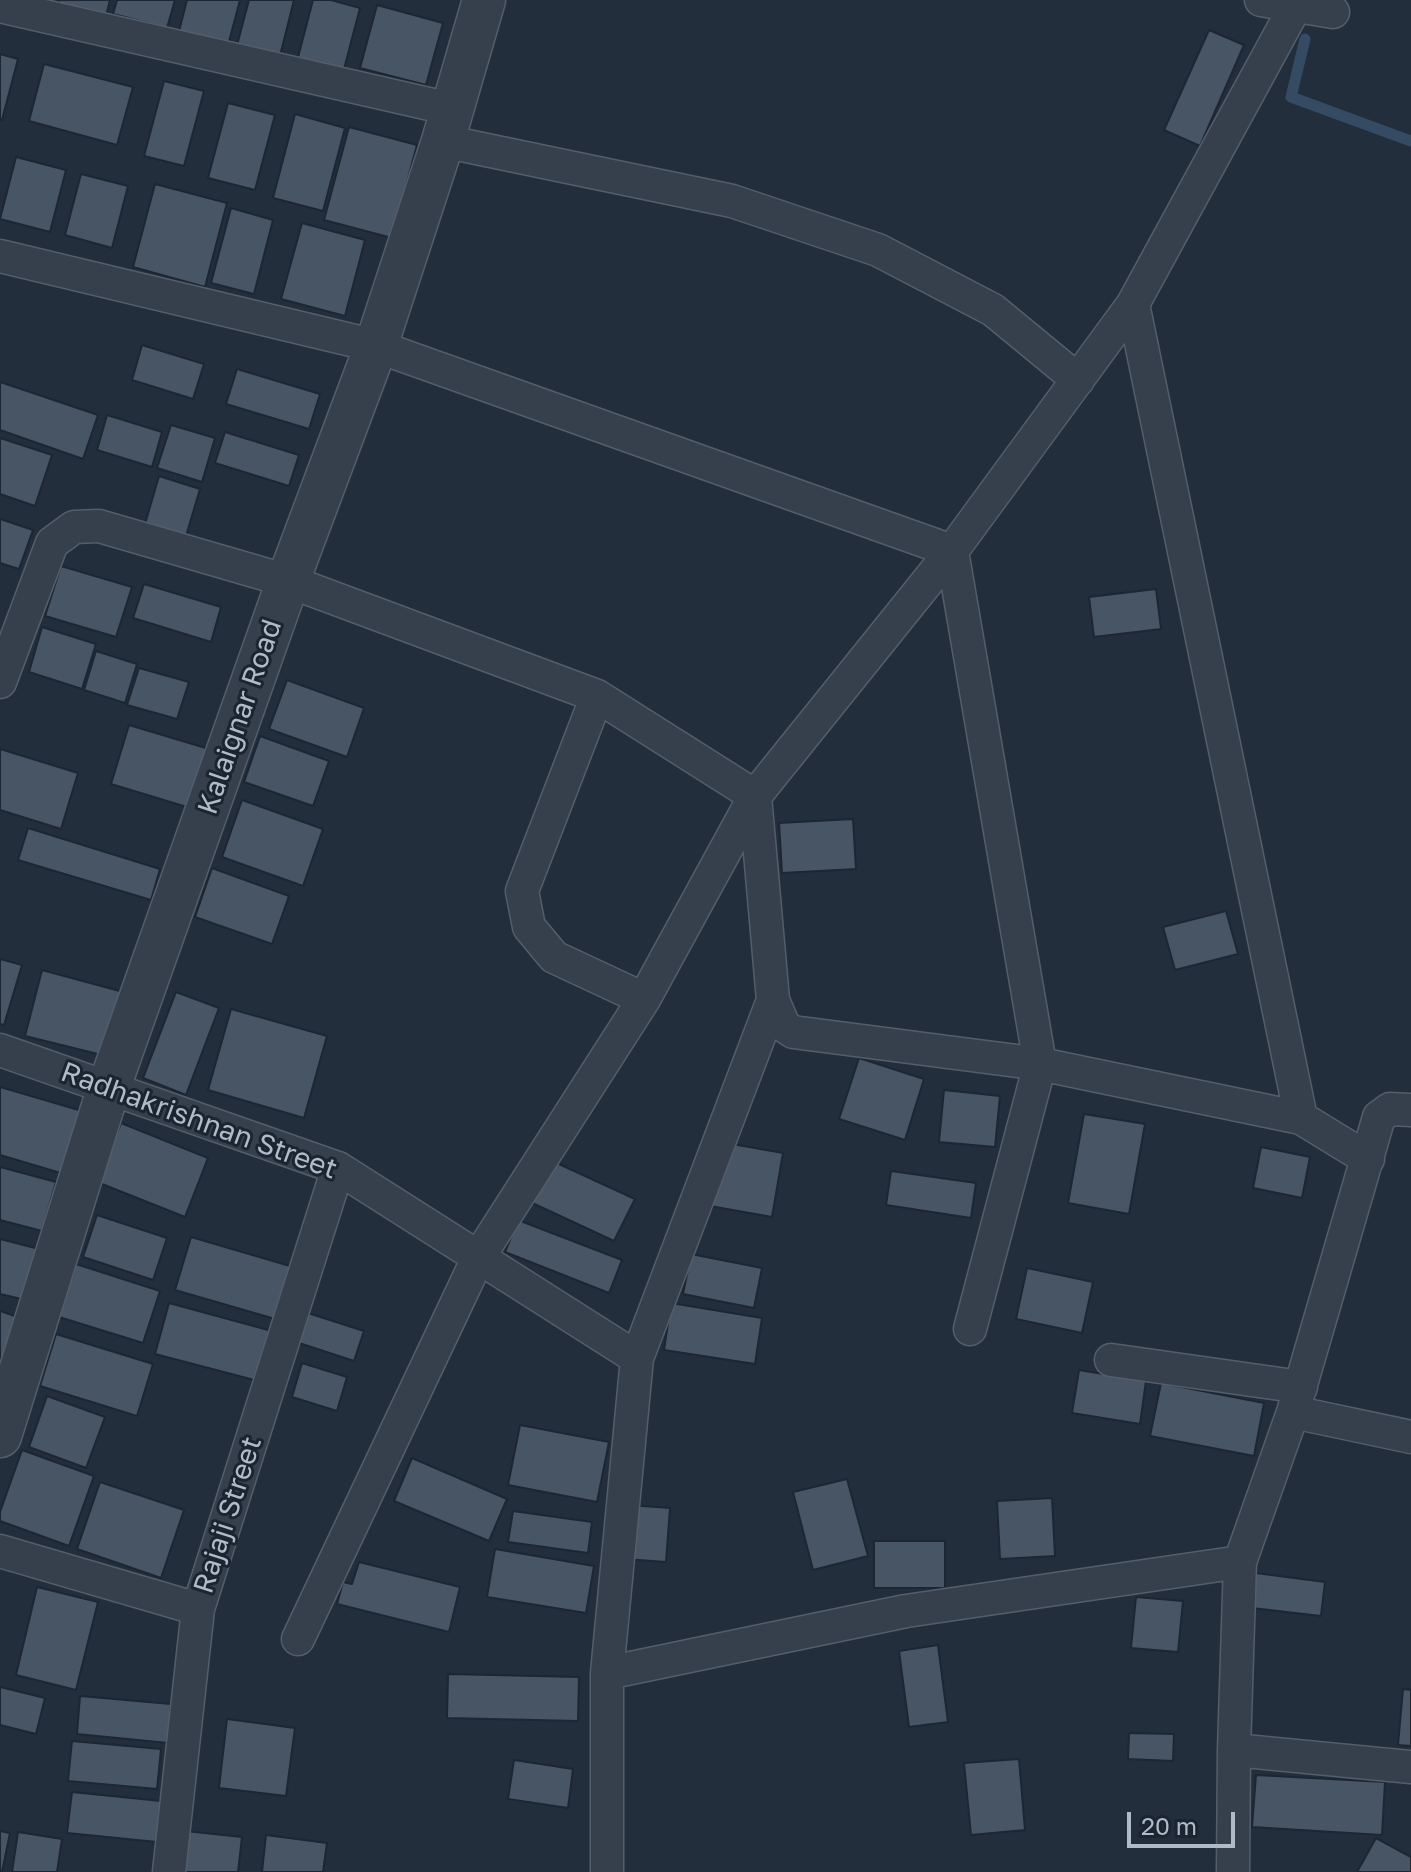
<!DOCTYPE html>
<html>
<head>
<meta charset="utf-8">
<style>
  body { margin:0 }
  #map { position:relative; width:1411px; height:1872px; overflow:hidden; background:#222e3c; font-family:"Golos Text",sans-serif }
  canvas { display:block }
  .scale { position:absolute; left:1127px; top:1812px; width:108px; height:36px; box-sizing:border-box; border:4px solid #b1bbc8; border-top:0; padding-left:10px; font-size:24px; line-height:28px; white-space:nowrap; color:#b1bbc8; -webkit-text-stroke:6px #1b2531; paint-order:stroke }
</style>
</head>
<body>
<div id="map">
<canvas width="1411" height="1872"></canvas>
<div class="scale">20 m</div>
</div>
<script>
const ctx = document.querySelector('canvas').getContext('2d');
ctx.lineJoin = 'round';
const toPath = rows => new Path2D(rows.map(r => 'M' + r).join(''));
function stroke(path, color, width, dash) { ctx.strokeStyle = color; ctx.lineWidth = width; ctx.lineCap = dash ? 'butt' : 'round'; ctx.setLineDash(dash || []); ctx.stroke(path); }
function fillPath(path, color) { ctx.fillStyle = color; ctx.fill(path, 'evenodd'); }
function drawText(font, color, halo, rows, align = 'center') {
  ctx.font = font + ' "Golos Text",sans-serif'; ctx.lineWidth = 6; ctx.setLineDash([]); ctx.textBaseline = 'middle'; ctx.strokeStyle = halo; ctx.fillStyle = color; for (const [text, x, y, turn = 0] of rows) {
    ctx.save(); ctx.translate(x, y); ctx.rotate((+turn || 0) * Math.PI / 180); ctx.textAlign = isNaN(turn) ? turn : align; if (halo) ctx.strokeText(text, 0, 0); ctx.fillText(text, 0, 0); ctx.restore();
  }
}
const stream = toPath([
  [1305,39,1291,97,1411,141]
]);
const building = toPath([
  [59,0,110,0,103,28,55,15,59,0],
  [117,0,175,0,167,28,113,14,117,0],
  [187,0,240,0,226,53,177,39,187,0],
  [249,0,294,0,279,60,236,49,249,0],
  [313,0,331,0,360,8,343,73,297,61,313,0],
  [377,5,443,23,426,85,360,68,377,5],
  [1209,30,1244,45,1200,146,1164,130,1209,30],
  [0,54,18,59,2,120,0,120,0,54],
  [44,64,133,87,117,145,29,121,44,64],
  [164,81,204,91,184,166,144,156,164,81],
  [228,103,275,115,255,190,208,178,228,103],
  [295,114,345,128,323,211,273,198,295,114],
  [349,127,417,145,392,238,324,220,349,127],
  [16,157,66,170,50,232,0,219,16,157],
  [81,174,128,186,112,248,65,235,81,174],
  [155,184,227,203,205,287,133,267,155,184],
  [231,208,273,220,254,294,211,283,231,208],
  [302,223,365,240,345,316,281,299,302,223],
  [142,345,204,364,193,399,132,380,142,345],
  [237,369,320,394,309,429,226,404,237,369],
  [0,382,98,415,83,459,0,430,0,382],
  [107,415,162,432,152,467,97,450,107,415],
  [171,425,215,438,202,482,157,468,171,425],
  [225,432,299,455,289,486,215,463,225,432],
  [0,438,52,455,35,506,0,494,0,438],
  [159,476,200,489,186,536,145,524,159,476],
  [0,519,33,530,19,569,0,563,0,519],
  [61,566,132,587,116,637,45,616,61,566],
  [144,584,221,607,211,642,133,618,144,584],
  [1156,589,1161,629,1094,637,1089,597,1156,589],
  [42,627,96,644,82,689,29,672,42,627],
  [96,651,137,664,125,703,84,690,96,651],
  [139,668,189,682,177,719,127,705,139,668],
  [287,680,364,708,347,757,269,729,287,680],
  [129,725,219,752,200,811,111,784,129,725],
  [260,736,329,761,313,806,244,782,260,736],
  [0,749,78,773,61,829,0,810,0,749],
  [242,800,323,829,303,886,222,857,242,800],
  [853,819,856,869,782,873,779,823,853,819],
  [28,828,160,869,151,900,18,860,28,828],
  [212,868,289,896,272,944,195,917,212,868],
  [1226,911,1238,954,1175,970,1163,927,1226,911],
  [0,959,22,965,4,1025,0,1024,0,959],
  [42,970,127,993,110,1057,25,1036,42,970],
  [176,992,219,1008,186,1095,143,1078,176,992],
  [231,1009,327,1036,304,1118,208,1090,231,1009],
  [859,1058,924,1079,905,1140,839,1119,859,1058],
  [0,1087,82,1111,64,1174,0,1155,0,1087],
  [944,1090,1000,1096,995,1147,939,1142,944,1090],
  [1084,1114,1145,1124,1129,1214,1068,1203,1084,1114],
  [121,1123,208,1158,185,1217,97,1182,121,1123],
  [721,1142,783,1153,772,1217,710,1206,721,1142],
  [1261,1147,1310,1157,1302,1198,1253,1188,1261,1147],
  [548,1159,635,1199,614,1241,528,1201,548,1159],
  [0,1167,56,1182,42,1231,0,1220,0,1167],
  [891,1171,976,1183,971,1218,886,1205,891,1171],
  [97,1215,167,1238,153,1280,83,1257,97,1215],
  [518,1220,622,1260,609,1293,505,1252,518,1220],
  [191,1237,290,1266,275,1319,175,1290,191,1237],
  [0,1239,43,1250,30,1301,0,1294,0,1239],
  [691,1254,762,1268,754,1308,683,1294,691,1254],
  [76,1264,160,1291,143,1343,59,1317,76,1264],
  [1027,1268,1093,1282,1082,1333,1016,1319,1027,1268],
  [169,1303,272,1331,258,1381,155,1354,169,1303],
  [671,1303,762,1318,755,1364,664,1350,671,1303],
  [0,1311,24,1319,0,1366,0,1311],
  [308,1313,364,1331,354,1361,299,1343,308,1313],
  [56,1334,153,1364,137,1416,40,1386,56,1334],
  [302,1363,347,1377,337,1411,292,1397,302,1363],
  [1079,1370,1146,1381,1140,1424,1072,1413,1079,1370],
  [1161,1383,1264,1403,1254,1456,1150,1436,1161,1383],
  [47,1396,105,1417,86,1468,29,1447,47,1396],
  [520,1425,609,1442,597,1502,508,1485,520,1425],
  [22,1450,94,1476,69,1546,0,1521,0,1512,22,1450],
  [412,1458,507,1499,489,1541,394,1501,412,1458],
  [847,1479,868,1556,813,1570,793,1492,847,1479],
  [100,1482,184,1510,161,1578,77,1549,100,1482],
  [1052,1498,1055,1556,1000,1559,997,1501,1052,1498],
  [629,1505,670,1508,666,1562,625,1559,629,1505],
  [513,1511,592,1522,588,1553,508,1542,513,1511],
  [874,1541,945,1541,945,1588,874,1588,874,1541],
  [495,1549,594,1566,586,1613,487,1597,495,1549],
  [359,1562,460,1587,449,1632,337,1604,343,1582,352,1584,359,1562],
  [1256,1573,1325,1582,1321,1616,1252,1608,1256,1573],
  [37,1587,98,1602,76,1690,16,1675,37,1587],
  [1136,1597,1183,1601,1178,1652,1131,1648,1136,1597],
  [938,1645,948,1722,909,1727,899,1651,938,1645],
  [448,1674,579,1677,578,1721,447,1718,448,1674],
  [0,1687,45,1698,36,1734,0,1725,0,1687],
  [1403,1689,1411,1690,1411,1746,1398,1745,1403,1689],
  [80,1696,171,1704,168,1743,77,1734,80,1696],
  [227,1719,295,1728,286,1796,219,1788,227,1719],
  [1129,1733,1174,1734,1173,1761,1128,1759,1129,1733],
  [72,1741,161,1749,157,1789,68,1781,72,1741],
  [1019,1759,1025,1830,971,1835,964,1763,1019,1759],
  [514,1760,573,1769,568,1808,508,1799,514,1760],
  [1256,1775,1385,1782,1382,1835,1252,1827,1256,1775],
  [72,1792,161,1801,157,1842,67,1833,72,1792],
  [0,1831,10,1833,2,1872,0,1872,0,1831],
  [186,1831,242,1837,238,1872,182,1872,186,1831],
  [18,1832,62,1839,57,1872,12,1872,18,1832],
  [266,1835,327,1843,323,1872,262,1872,266,1835],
  [1376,1838,1411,1857,1411,1872,1357,1872,1376,1838]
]);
const minor = toPath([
  [1261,0,1333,12],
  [0,6,451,109],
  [443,141,732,201,878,250,993,310,1078,380],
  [0,256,376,346,952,551,1040,1064,970,1329],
  [1133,304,1301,1118],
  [0,682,52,543,74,527,99,526,288,581,597,696,755,796,773,1000,784,1026,793,1032,1040,1064,1301,1118,1368,1159],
  [597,696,522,891,529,927,554,957,644,999],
  [0,1050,338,1168,637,1358],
  [1111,1360,1301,1387],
  [1293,1412,1411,1437],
  [0,1551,198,1609],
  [298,1639,478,1258,644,999,755,796,952,551,1133,304,1295,7],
  [607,1673,906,1611,1240,1562],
  [1234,1750,1411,1767],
  [169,1872,198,1609,338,1168],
  [607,1872,607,1673,637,1358,773,1000],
  [1233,1872,1234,1750,1240,1562,1293,1412,1379,1117,1390,1109,1411,1110]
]);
const tertiary = toPath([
  [0,1436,109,1087,288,581,376,346,443,141,484,0]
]);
const streetNames = [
  ["Kalaignar Road",240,717,-71],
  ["Radhakrishnan Street",199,1121,20],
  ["Rajaji Street",228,1515,-72]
];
stroke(stream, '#354b64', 11);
fillPath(building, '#485565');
stroke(building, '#1d2733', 2);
stroke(minor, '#545e6a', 35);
stroke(tertiary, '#545e6a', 45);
stroke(minor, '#36404c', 32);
stroke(tertiary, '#36404c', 42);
drawText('28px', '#b1bbc8', '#1b2531', streetNames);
</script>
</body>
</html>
